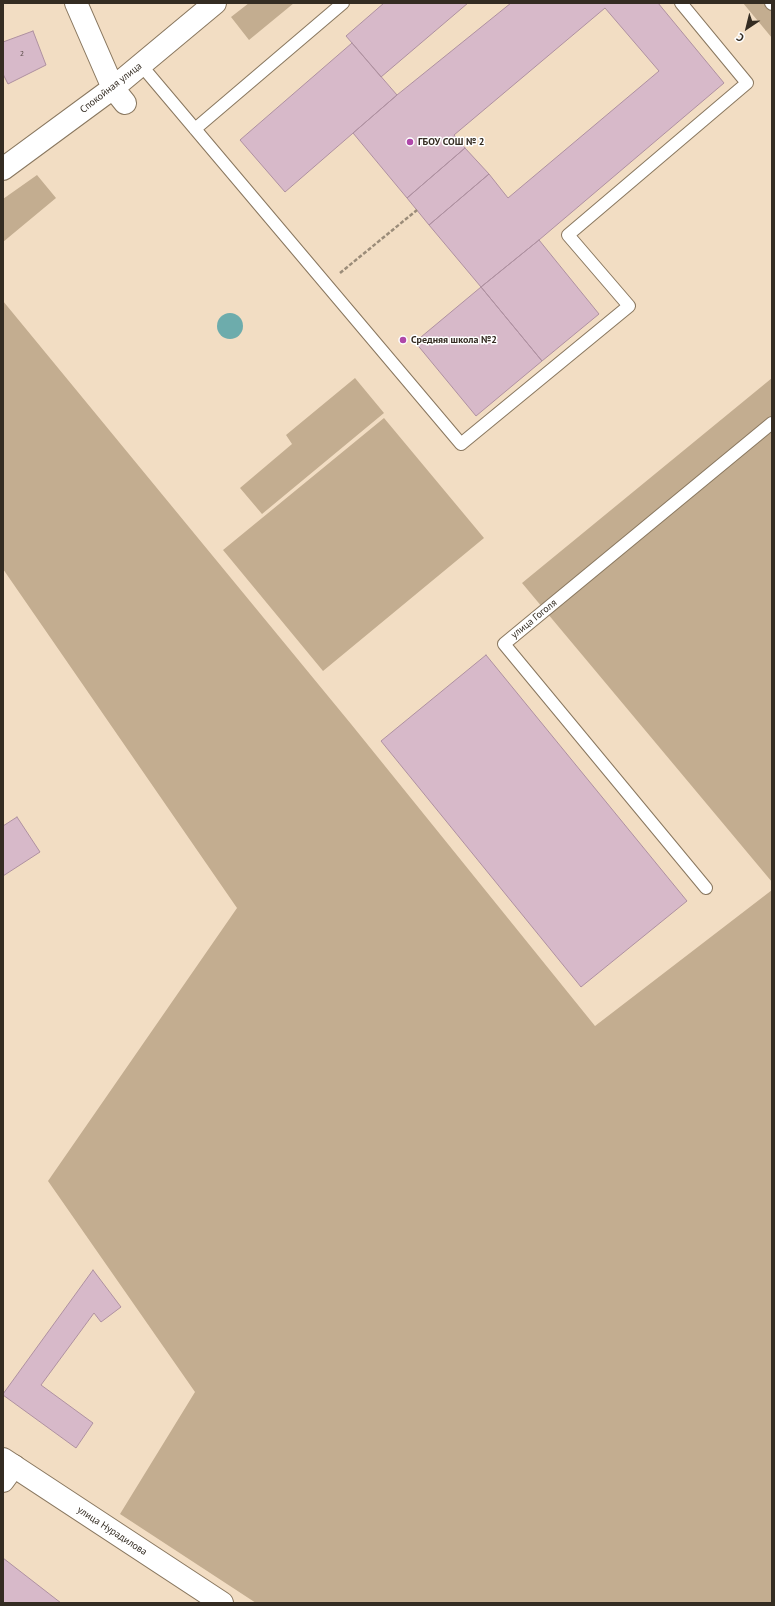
<!DOCTYPE html>
<html>
<head>
<meta charset="utf-8">
<style>
  body { margin:0 }
  #map { position:relative; width:775px; height:1606px; overflow:hidden; background:#f2ddc3; font-family:"PT Sans",sans-serif }
  canvas { display:block }
  .frame { position:absolute; inset:0; border:4px solid #342c22; pointer-events:none }
  .north { position:absolute; left:727px; top:8px; width:40px; height:40px; -webkit-text-stroke:3px #fff; paint-order:stroke; rotate:215deg; font-size:11px; font-weight:700; line-height:16px; text-align:center; color:#342c22 }
  .north::after { content:''; display:block; margin:auto; width:14px; height:18px; background:#342c22; clip-path:polygon(50% 0,100% 100%,50% 72%,0 100%) }
</style>
</head>
<body>
<div id="map">
<canvas width="775" height="1606"></canvas>
<div class="frame"></div>
<div class="north">С</div>
</div>
<script>
const ctx = document.querySelector('canvas').getContext('2d');
ctx.lineJoin = 'round';
function fillPath(path, color) { ctx.fillStyle = color; ctx.fill(path, 'evenodd'); }
const toPath = rows => new Path2D(rows.map(r => 'M' + r).join(''));
function stroke(path, color, width, dash) { ctx.strokeStyle = color; ctx.lineWidth = width; ctx.lineCap = dash ? 'butt' : 'round'; ctx.setLineDash(dash || []); ctx.stroke(path); }
function drawText(font, color, halo, rows, align = 'center') {
  ctx.font = font + ' "PT Sans",sans-serif'; ctx.lineWidth = 3; ctx.setLineDash([]); ctx.textBaseline = 'middle'; ctx.strokeStyle = halo; ctx.fillStyle = color; for (const [text, x, y, turn = 0] of rows) {
    ctx.save(); ctx.translate(x, y); ctx.rotate((+turn || 0) * Math.PI / 180); ctx.textAlign = isNaN(turn) ? turn : align; if (halo) ctx.strokeText(text, 0, 0); ctx.fillText(text, 0, 0); ctx.restore();
  }
}
const green = toPath([
  [249,3,294,3,249,40,231,17],
  [743,3,772,3,772,38],
  [37,175,56,198,3,242,3,199],
  [3,301,351,724,595,1026,772,890,772,1603,256,1603,120,1514,195,1392,48,1181,237,908,3,569],
  [355,378,384,413,262,514,240,488,292,444,286,435],
  [772,378,772,882,522,583],
  [384,418,484,538,323,671,223,550]
]);
const water = toPath([
  '217 326a13 13 0 1 1 26 0a13 13 0 1 1-26 0Z'
]);
const building = toPath([
  [384,3,468,3,381,77,346,36,384,3],
  [511,3,658,3,724,83,539,240,481,287,429,225,489,174,508,198,659,71,605,8,454,135,465,148,407,198,353,133,397,95,511,3],
  [33,31,46,65,8,84,3,74,3,42,33,31],
  [352,43,397,95,285,192,240,140,352,43],
  [465,148,489,174,429,225,407,198,465,148],
  [539,240,599,314,542,361,481,287,539,240],
  [481,287,542,361,476,416,415,342,481,287],
  [486,655,687,901,581,987,381,741,486,655],
  [17,817,40,852,3,876,3,826,17,817],
  [93,1270,121,1307,101,1322,94,1313,41,1385,93,1423,76,1448,3,1395,3,1394,93,1270],
  [3,1558,61,1603,3,1603,3,1558]
]);
const path = toPath([
  [340,273,417,210]
]);
const lane = toPath([
  [771,3,772,4],
  [141,65,461,444,629,306,568,235,747,83,681,3],
  [195,129,343,3],
  [706,888,504,644,772,423]
]);
const street = toPath([
  [76,3,113,88,125,103],
  [3,169,113,88,215,3],
  [3,1481,14,1466]
]);
const secondary = toPath([
  [3,1459,222,1603]
]);
const markers = [
  [410,142,4,"#af47a9"],
  [403,340,4,"#af47a9"]
];
const numberNames = [
  ["2",22,54]
];
const streetNames = [
  ["Спокойная улица",111,88,-38],
  ["улица Гоголя",534,619,-39],
  ["улица Нурадилова",112,1531,33]
];
const poiNames = [
  ["ГБОУ СОШ № 2",418,142],
  ["Средняя школа №2",411,340]
];
fillPath(green, '#c3ad90');
fillPath(water, '#6dacac');
fillPath(building, '#d7b9c9');
stroke(building, '#ae90a0', 1);
stroke(lane, '#89775f', 14);
stroke(street, '#89775f', 24);
stroke(secondary, '#89775f', 24);
stroke(path, '#9b8c79', 2.5, [4, 2]);
stroke(lane, '#fff', 12);
stroke(street, '#fff', 22);
stroke(secondary, '#fff', 22);
for (const [x, y, r, color] of markers) { const dot = new Path2D(); dot.arc(x, y, r, 0, 2 * Math.PI); ctx.fillStyle = color; ctx.fill(dot); stroke(dot, '#fff', 1.5); }
drawText('8px', '#5d4f4c', null, numberNames);
drawText('10px', '#342c22', '#fff', streetNames);
drawText('bold 10px', '#342c22', '#fff', poiNames, 'left');
</script>
</body>
</html>
